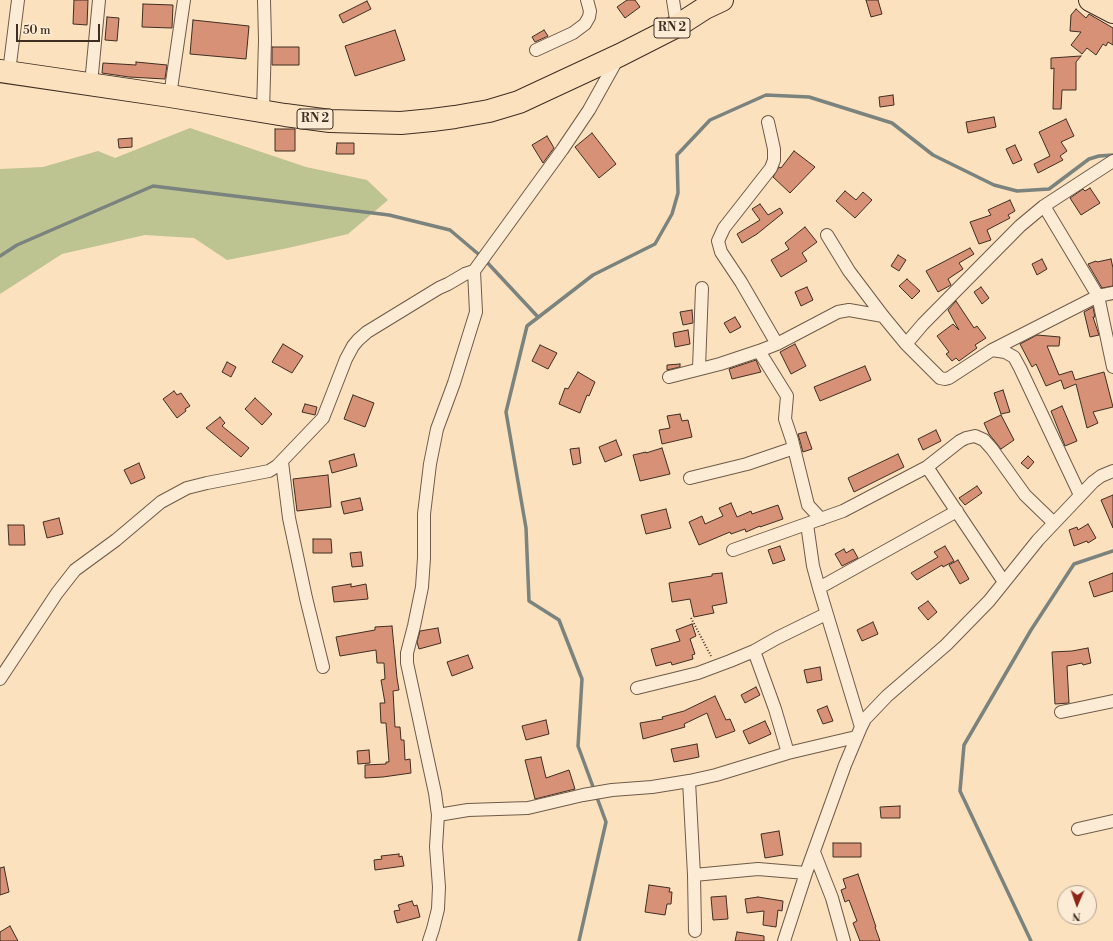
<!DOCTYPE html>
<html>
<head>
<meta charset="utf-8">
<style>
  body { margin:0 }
  #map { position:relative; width:1113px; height:941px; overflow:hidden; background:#fbe1be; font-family:"Libre Bodoni",serif }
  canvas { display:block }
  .north { position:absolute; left:1057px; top:885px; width:40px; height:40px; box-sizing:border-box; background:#fcecd5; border:1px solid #b1a08d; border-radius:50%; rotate:182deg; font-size:11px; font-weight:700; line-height:16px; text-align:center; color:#402e21 }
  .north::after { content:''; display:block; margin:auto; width:14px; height:18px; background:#8f2418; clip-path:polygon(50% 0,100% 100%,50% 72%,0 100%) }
  .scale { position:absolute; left:16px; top:24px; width:84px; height:18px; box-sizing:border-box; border:2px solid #402e21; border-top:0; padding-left:5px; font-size:12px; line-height:14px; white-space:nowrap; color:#402e21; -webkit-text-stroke:3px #fcecd5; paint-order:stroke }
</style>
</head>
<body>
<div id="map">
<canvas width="1113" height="941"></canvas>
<div class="north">N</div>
<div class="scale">50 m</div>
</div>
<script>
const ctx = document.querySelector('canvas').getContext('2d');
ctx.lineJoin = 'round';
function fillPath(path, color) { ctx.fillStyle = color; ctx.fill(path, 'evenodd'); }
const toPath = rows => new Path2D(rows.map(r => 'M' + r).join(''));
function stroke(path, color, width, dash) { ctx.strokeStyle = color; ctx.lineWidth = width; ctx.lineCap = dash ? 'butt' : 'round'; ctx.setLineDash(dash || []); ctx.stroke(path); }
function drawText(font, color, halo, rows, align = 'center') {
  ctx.font = font + ' "Libre Bodoni",serif'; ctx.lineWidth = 3; ctx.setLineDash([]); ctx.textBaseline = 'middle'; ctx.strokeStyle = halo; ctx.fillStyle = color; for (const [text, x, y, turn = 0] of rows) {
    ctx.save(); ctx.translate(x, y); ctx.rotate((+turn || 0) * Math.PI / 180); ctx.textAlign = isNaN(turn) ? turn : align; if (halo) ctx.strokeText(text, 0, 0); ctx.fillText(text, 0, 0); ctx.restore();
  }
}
const green = toPath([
  [190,128,306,167,367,180,388,200,348,234,288,248,227,260,194,238,145,235,62,254,0,294,0,169,43,167,98,151,115,158]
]);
const stream = toPath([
  [0,256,17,245,153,186,389,215,450,230,483,258,538,317],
  [579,941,606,822,578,746,582,679,559,620,529,601,526,528,506,412,527,326,593,275,655,244,672,214,678,193,677,155,710,120,766,95,809,97,892,123,933,155,994,185,1017,191,1049,189,1089,159,1099,156,1113,155],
  [1031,941,960,791,964,745,1031,630,1074,564,1113,551]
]);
const building = toPath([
  [74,0,88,0,87,25,73,24,74,0],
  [627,0,635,0,640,7,625,18,617,7,627,0],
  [866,0,878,0,882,14,871,17,866,0],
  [367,1,371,9,343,23,339,15,367,1],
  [143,4,173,5,172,28,142,27,143,4],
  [1076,9,1086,18,1089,14,1113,28,1113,45,1108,42,1106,46,1103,44,1096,55,1087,48,1082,54,1071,45,1081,32,1070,31,1071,15,1076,9],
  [107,17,119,18,117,41,105,40,107,17],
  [193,20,249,26,246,59,190,54,193,20],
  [395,30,405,60,355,76,345,46,395,30],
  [544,30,548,36,535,42,532,37,544,30],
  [272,47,299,47,299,65,272,65,272,47],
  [1081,56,1076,62,1076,90,1062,90,1061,109,1053,109,1054,68,1051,69,1051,58,1081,56],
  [136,62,167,65,165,79,129,77,102,73,103,63,136,65,136,62],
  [893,95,894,105,880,107,879,97,893,95],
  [994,117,996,127,968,133,966,122,994,117],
  [1066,119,1074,136,1061,142,1067,151,1060,156,1063,160,1038,173,1034,164,1050,156,1039,132,1066,119],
  [275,129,295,129,295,151,275,151,275,129],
  [592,133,616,164,599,178,575,147,592,133],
  [547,136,554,148,543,163,532,145,547,136],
  [132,138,132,147,119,148,118,139,132,138],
  [337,143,354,143,354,154,336,154,337,143],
  [1015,145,1022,160,1013,164,1006,149,1015,145],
  [794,151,815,167,790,193,773,177,779,167,781,168,794,151],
  [1090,188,1100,203,1081,215,1070,198,1083,189,1085,191,1090,188],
  [845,191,856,200,863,192,872,200,855,218,836,201,845,191],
  [1010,200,1015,211,1008,215,1010,218,987,230,991,240,979,244,970,222,991,215,988,210,1010,200],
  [760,204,768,215,780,208,783,213,757,234,742,243,737,234,760,220,752,209,760,204],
  [805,227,817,242,802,253,807,261,781,277,771,260,789,249,785,243,805,227],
  [970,248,974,254,959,263,963,269,948,279,951,285,938,292,926,271,970,248],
  [898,255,906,260,899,271,891,266,898,255],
  [1042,259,1047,269,1037,275,1032,264,1042,259],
  [1111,259,1113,268,1113,286,1102,288,1088,264,1096,261,1097,262,1111,259],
  [907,279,920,291,912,299,899,286,907,279],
  [807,287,813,300,801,306,795,292,807,287],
  [981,287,989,298,982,304,974,292,981,287],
  [956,301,974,328,977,326,986,338,975,345,977,348,959,361,956,358,952,361,946,354,949,352,937,336,953,324,959,330,948,310,956,301],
  [1093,307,1095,317,1093,317,1099,335,1090,337,1084,312,1093,307],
  [692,310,693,323,683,325,680,312,692,310],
  [735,317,741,327,730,333,724,323,735,317],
  [688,330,690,344,675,347,673,333,688,330],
  [1037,335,1060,337,1059,346,1047,346,1059,375,1072,371,1075,380,1104,372,1113,407,1093,412,1098,423,1087,428,1076,384,1064,389,1061,380,1046,386,1036,364,1032,367,1020,344,1037,335],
  [283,344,303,356,292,373,272,362,283,344],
  [795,344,806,366,791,374,780,352,795,344],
  [540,345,557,353,548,369,532,361,540,345],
  [756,360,761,372,732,379,729,369,756,360],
  [227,362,236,367,231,377,222,372,227,362],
  [680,364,680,367,667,370,667,365,680,364],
  [865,366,871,380,820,401,814,387,865,366],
  [578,372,595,382,589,396,587,395,580,413,559,404,565,388,568,389,578,372],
  [1003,390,1010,412,1001,414,994,393,1003,390],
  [174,391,177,395,181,393,190,406,185,409,186,411,177,418,163,399,174,391],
  [353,395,374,403,365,427,344,419,353,395],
  [255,398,272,414,262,425,245,409,255,398],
  [305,404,317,407,315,415,302,412,305,404],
  [1062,406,1077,441,1065,446,1051,411,1062,406],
  [680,414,682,421,688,420,692,437,662,444,659,430,670,428,667,416,680,414],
  [1001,415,1014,440,1001,449,989,434,984,423,1001,415],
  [220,417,225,423,222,426,249,448,241,457,206,428,220,417],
  [936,430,941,441,923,450,918,439,936,430],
  [806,432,812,449,803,452,798,434,806,432],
  [616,440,622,455,605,462,599,447,616,440],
  [579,448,581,463,573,465,570,449,579,448],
  [662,448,670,474,640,481,633,455,646,452,646,453,662,448],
  [354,454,357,466,332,473,329,461,354,454],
  [898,454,904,467,854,492,848,478,898,454],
  [1028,456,1034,462,1028,469,1021,463,1028,456],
  [139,463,145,478,131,484,124,470,139,463],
  [328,475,331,507,297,511,293,479,328,475],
  [977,486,982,493,965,505,959,498,977,486],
  [1113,495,1113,528,1101,500,1113,495],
  [360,498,363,510,344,514,341,502,360,498],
  [731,503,737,517,751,511,752,514,778,505,783,519,760,527,760,526,746,532,745,529,731,534,730,532,699,545,689,522,702,516,705,524,723,516,719,508,731,503],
  [666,509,671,528,646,534,641,515,666,509],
  [59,518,63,534,47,538,43,522,59,518],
  [1088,524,1096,538,1088,543,1087,541,1074,546,1069,530,1077,527,1078,530,1088,524],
  [8,525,24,525,25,545,9,545,8,525],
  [313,539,331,539,332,553,313,553,313,539],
  [780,546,785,560,773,564,768,550,780,546],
  [945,546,954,561,943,567,942,565,917,580,911,573,938,557,934,552,945,546],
  [844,549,846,553,853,549,858,558,842,566,835,554,844,549],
  [361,552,363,566,352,567,350,553,361,552],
  [958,560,969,579,960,584,949,565,958,560],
  [722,573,727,603,712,606,714,613,694,617,690,599,672,602,669,583,712,576,712,574,722,573],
  [1113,573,1113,591,1094,597,1089,582,1113,573],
  [351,584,351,587,366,584,368,599,334,602,332,587,351,584],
  [928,601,937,612,928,620,918,608,928,601],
  [873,622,878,634,862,641,857,630,873,622],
  [692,624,696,636,690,639,695,654,692,655,693,659,672,665,671,662,656,666,651,649,680,641,676,630,692,624],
  [392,626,397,678,399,690,393,691,395,727,400,727,401,740,404,740,405,760,410,759,411,773,383,777,365,778,365,765,386,764,386,762,389,762,386,723,381,723,380,703,385,703,381,680,385,679,384,663,377,663,376,650,340,656,336,637,375,630,375,627,392,626],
  [438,628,441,643,419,649,417,642,420,631,438,628],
  [1088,648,1091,663,1083,665,1082,663,1067,666,1069,703,1055,704,1052,652,1072,651,1088,648],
  [468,655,473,668,452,676,447,662,468,655],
  [820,667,822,680,807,683,804,670,820,667],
  [756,687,760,695,745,703,741,695,756,687],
  [715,696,726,720,730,719,735,731,716,738,707,713,684,724,685,727,643,739,640,723,663,719,662,717,684,711,715,696],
  [827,706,833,721,823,724,817,710,827,706],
  [546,720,549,734,526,740,522,726,546,720],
  [765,721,771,734,749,744,743,731,765,721],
  [697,744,699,757,674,762,671,749,697,744],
  [369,750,370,763,358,764,357,751,369,750],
  [541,757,546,778,569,770,575,789,535,799,525,760,541,757],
  [900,806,900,818,881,818,880,807,900,806],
  [779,831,783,855,765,858,761,834,779,831],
  [833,843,861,843,861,857,833,857,833,843],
  [399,854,399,857,402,856,404,866,375,870,374,860,382,859,381,856,399,854],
  [4,867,9,892,0,895,0,868,4,867],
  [858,874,876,927,875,927,880,941,860,941,853,923,857,921,849,900,845,902,841,890,846,888,843,879,858,874],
  [649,885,670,888,669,892,672,892,671,904,667,904,665,915,645,912,649,885],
  [726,896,728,919,713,920,711,897,726,896],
  [758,897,783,901,782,911,778,910,776,927,763,925,764,911,747,913,745,899,758,897],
  [412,901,414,906,417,905,420,917,397,923,394,911,400,910,398,905,412,901],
  [10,926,18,941,0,941,0,932,10,926],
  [737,932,764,936,764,941,735,941,737,932]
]);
const path = toPath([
  [691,618,711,656]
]);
const street = toPath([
  [673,0,677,26],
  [536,50,573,33,585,24,589,17,590,11,587,0],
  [9,72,18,0],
  [91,84,99,0],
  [170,96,184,0],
  [263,112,265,40,264,0],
  [768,122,774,149,774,160,771,168,724,228,718,241,721,252,741,282,777,344],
  [1113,161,1044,206,1020,226,923,324,906,344,940,378,945,379,949,378,992,350,1098,296,1113,293],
  [1044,206,1098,296,1113,367],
  [827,235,849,271,883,316,906,344],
  [992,350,1005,352,1014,357,1020,368,1080,495],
  [759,351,787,396,785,419,792,440,808,505,821,519],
  [699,368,702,288],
  [669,377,720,364,759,351,777,344,838,312,849,310,883,316],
  [282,462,289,518,306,598,323,667],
  [927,467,1004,582],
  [690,478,747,464,794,448],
  [807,524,813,566,819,588,861,727],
  [733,550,843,511,927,467,960,441,966,438,975,436,984,440,992,449,1025,495,1054,523],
  [819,588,957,511],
  [754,651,775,709,788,753],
  [0,679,57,593,75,570,116,540,161,502,187,488,207,483,269,471,277,466,323,418,346,359,353,346,358,340,367,332,439,288,448,284,465,274,474,271,562,150,589,110,618,58],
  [637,688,698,673,730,661,754,651,777,638,826,614],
  [1061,712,1113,701],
  [689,781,694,875,695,931],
  [438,815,468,810,528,808,583,795,612,790,652,787,689,781,716,775,788,753,856,737],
  [1078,829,1113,821],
  [814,852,832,898,844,941],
  [694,875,758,869,806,873],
  [429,941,433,929,438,909,439,887,436,847,438,815,435,793,407,663,407,653,414,626,422,587,424,558,424,514,430,464,437,429,454,383,476,312,474,271],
  [784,941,806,873,845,765,861,727,865,719,887,696,946,645,989,601,1038,540,1093,482,1101,476,1113,471]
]);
const highway = toPath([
  [1090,0,1113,12],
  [0,71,170,96,285,115,330,121,401,123,432,120,455,117,489,111,519,102,620,55,677,26,705,8,722,0]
]);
const shields = [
  [672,28,36],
  [315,119,36]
];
const shieldNames = [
  ["RN 2",672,28],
  ["RN 2",315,119]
];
fillPath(green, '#bec392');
stroke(stream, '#7a837d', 3.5);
fillPath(building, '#d79177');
stroke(building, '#402e21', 1);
stroke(street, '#6f5b48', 14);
stroke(highway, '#402e21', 24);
stroke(path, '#402e21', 2, [1, 2]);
stroke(street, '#fcecd5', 12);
stroke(highway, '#fbe1be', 22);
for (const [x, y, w] of shields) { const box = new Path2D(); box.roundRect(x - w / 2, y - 10, w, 20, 3); ctx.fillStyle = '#fcecd5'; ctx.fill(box); stroke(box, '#402e21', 1); }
drawText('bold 12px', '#402e21', null, shieldNames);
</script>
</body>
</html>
